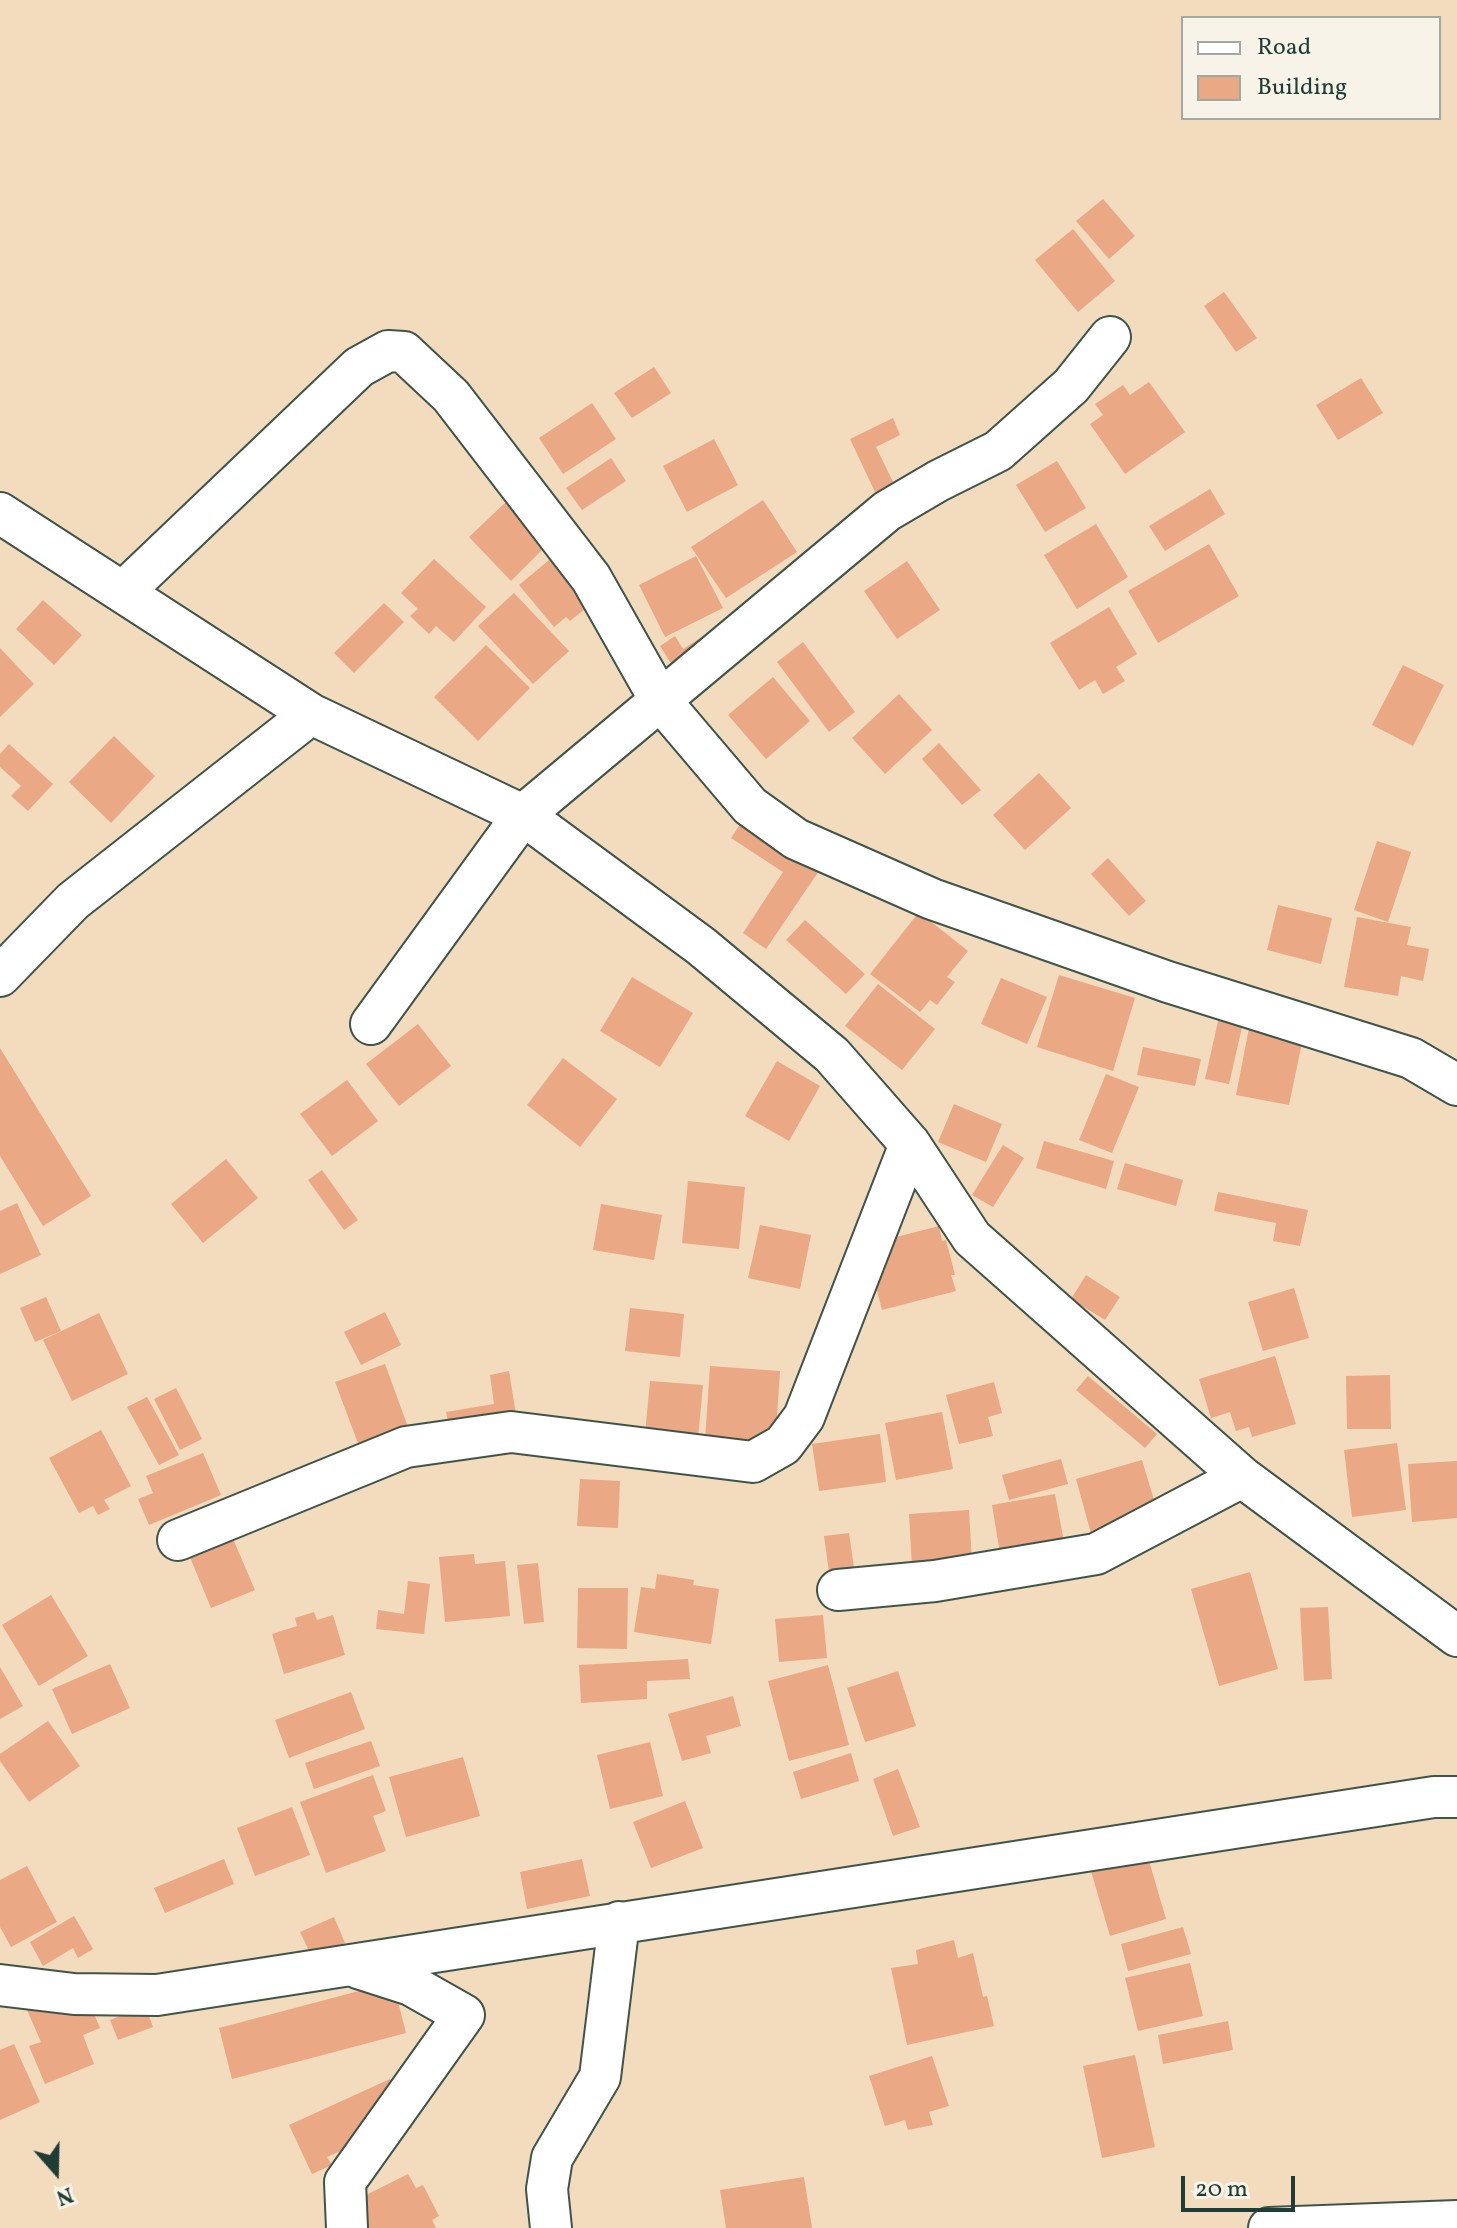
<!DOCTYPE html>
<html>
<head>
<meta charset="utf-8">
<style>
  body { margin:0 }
  #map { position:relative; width:1457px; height:2228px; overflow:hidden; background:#f3dbbd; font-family:Vollkorn,serif }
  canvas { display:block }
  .legend { position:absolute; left:1181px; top:16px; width:260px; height:104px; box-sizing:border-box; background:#f7f3e8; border:2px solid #a1aaa0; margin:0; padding:10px 14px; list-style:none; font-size:24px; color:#1f3d34 }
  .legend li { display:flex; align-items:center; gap:16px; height:40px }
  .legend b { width:40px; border:2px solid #a1aaa0 }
  .north { position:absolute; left:16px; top:2132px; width:80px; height:80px; -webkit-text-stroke:6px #f7f3e8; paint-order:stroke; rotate:160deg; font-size:22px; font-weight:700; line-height:32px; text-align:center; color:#1f3d34 }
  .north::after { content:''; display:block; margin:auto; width:28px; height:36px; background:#1f3d34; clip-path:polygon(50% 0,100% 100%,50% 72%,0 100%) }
  .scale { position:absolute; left:1181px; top:2176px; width:114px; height:36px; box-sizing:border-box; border:4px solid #1f3d34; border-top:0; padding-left:10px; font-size:24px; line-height:28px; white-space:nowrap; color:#1f3d34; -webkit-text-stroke:6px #f7f3e8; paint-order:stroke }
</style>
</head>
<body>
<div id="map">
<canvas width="1457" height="2228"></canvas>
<ul class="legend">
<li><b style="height:10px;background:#fff"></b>Road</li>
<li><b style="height:22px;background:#eaa885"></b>Building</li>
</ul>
<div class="north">N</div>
<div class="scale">20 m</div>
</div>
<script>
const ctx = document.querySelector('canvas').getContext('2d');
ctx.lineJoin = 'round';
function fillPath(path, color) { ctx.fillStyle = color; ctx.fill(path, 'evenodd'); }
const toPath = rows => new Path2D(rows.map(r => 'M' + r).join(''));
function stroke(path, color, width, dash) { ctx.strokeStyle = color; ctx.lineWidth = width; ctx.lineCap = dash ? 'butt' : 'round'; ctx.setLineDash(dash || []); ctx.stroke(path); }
const building = toPath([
  [1103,199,1135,236,1109,259,1076,221],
  [1073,229,1115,281,1078,312,1035,260],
  [1224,292,1257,338,1236,352,1204,306],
  [654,367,671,393,632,418,614,393],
  [1361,378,1383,413,1338,440,1316,405],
  [1149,382,1185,432,1125,474,1090,424,1103,415,1095,404,1123,385,1130,395],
  [592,403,616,439,563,474,539,438],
  [893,418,900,435,876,447,894,484,875,492,850,439],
  [714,439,738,485,687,512,663,466],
  [611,458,626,481,582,510,566,488],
  [1057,461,1086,508,1045,532,1016,485],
  [1210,489,1225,514,1165,551,1149,526],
  [509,499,551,541,511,581,469,537],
  [763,500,797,552,726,598,691,547],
  [1096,524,1128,577,1077,609,1044,555],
  [1209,544,1239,596,1158,643,1128,591],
  [560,551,590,605,570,621,566,617,554,627,519,585],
  [696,556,723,608,665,637,639,585],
  [434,559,486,607,454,642,436,626,429,634,410,616,418,609,401,593],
  [907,561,940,610,897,639,864,591],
  [514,593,569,651,533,684,478,626],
  [43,600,82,635,54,665,16,629],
  [384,603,404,622,354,673,334,653],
  [1109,607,1137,654,1116,667,1125,681,1103,694,1095,680,1079,690,1050,643],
  [708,633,718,650,679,676,660,646,675,636,683,649],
  [803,642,855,712,829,732,777,662],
  [486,645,530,688,478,741,434,697],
  [0,648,34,684,0,717],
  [1403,665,1444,685,1413,746,1372,725],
  [773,677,810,721,766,759,728,715],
  [899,694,932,730,885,774,852,738],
  [114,736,155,776,111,823,69,782],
  [939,743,981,790,962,805,922,759],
  [9,744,53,784,28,811,11,796,21,786,0,767,0,754],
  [1039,773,1071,808,1025,850,993,815],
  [747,814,823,865,766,949,743,933,783,872,731,838],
  [1377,841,1411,852,1388,922,1354,910],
  [1108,858,1146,901,1129,916,1091,874],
  [1278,905,1332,918,1321,964,1267,950],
  [919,912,968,951,947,977,955,982,937,1005,930,1000,920,1012,870,974],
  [1357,917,1411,927,1407,945,1429,949,1423,981,1401,976,1398,996,1344,987],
  [805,920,865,974,846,994,786,940],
  [1059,975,1135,998,1113,1071,1037,1047],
  [632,977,693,1013,660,1067,600,1031],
  [1001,978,1047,997,1027,1044,981,1024],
  [878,984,935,1029,902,1070,845,1026],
  [1219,1017,1243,1023,1229,1084,1205,1079],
  [1250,1023,1304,1033,1289,1105,1236,1095],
  [418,1024,451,1066,399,1106,366,1064],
  [1143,1047,1201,1059,1195,1086,1137,1075],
  [0,1048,91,1196,43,1226,0,1156],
  [563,1058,617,1099,580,1147,527,1105],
  [777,1061,820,1086,789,1141,745,1116],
  [1106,1074,1139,1087,1112,1153,1079,1140],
  [347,1080,378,1121,332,1156,300,1114],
  [954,1104,1002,1124,986,1162,938,1142],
  [1044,1141,1114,1161,1106,1189,1036,1168],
  [1003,1145,1024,1158,993,1207,972,1195],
  [226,1159,258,1198,203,1243,171,1204],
  [1125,1163,1183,1180,1176,1206,1117,1189],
  [322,1170,358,1220,344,1230,308,1180],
  [688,1181,745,1187,739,1249,682,1243],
  [1218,1192,1308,1210,1300,1246,1273,1241,1276,1223,1214,1211],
  [17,1203,41,1255,0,1274,0,1211],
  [601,1204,662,1215,654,1260,593,1250],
  [760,1225,811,1235,800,1289,748,1278],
  [939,1226,942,1241,946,1240,955,1275,951,1275,956,1291,882,1310,873,1275,885,1271,877,1242],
  [1086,1275,1120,1297,1105,1320,1071,1299],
  [1294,1288,1309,1338,1263,1351,1248,1302],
  [46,1297,61,1331,35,1342,20,1308],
  [630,1308,684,1314,680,1357,625,1351],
  [385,1312,401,1345,361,1365,344,1332],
  [99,1313,128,1374,72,1401,43,1340],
  [1275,1356,1296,1424,1252,1437,1249,1427,1236,1431,1230,1412,1211,1418,1199,1379],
  [385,1364,408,1427,359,1446,335,1382],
  [710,1366,780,1371,775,1445,705,1441],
  [509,1371,517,1421,450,1432,446,1412,494,1404,490,1375],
  [1390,1375,1391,1429,1347,1429,1346,1376],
  [1088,1376,1157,1434,1145,1448,1076,1390],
  [650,1381,703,1385,698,1438,645,1434],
  [994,1382,1002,1413,988,1417,993,1436,959,1444,946,1395],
  [176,1388,202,1439,180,1450,154,1399],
  [147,1397,179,1455,159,1465,127,1407],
  [942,1412,953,1469,896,1480,885,1423],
  [101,1430,131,1486,104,1500,110,1509,98,1515,93,1506,79,1513,49,1458],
  [880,1434,886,1482,819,1491,812,1444],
  [1397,1443,1406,1510,1352,1517,1344,1450],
  [203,1453,221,1495,149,1525,138,1499,153,1493,146,1476],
  [1061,1459,1068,1484,1009,1500,1002,1475],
  [1142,1460,1159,1517,1092,1537,1076,1479],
  [1457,1461,1457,1518,1412,1522,1408,1464],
  [580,1479,620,1481,618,1528,577,1526],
  [1055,1494,1064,1542,1000,1553,992,1505],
  [969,1510,972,1562,912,1567,909,1514],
  [230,1532,255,1590,211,1608,187,1550],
  [849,1533,854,1568,829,1572,824,1536],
  [474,1554,475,1564,505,1561,510,1616,445,1622,439,1557],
  [538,1563,544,1622,524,1624,517,1565],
  [1250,1572,1278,1669,1219,1686,1191,1589],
  [657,1574,694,1580,693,1585,719,1589,711,1644,634,1632,641,1587,655,1589],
  [408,1581,430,1584,424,1634,376,1629,378,1610,404,1614],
  [578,1588,628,1588,627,1649,577,1648],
  [51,1595,88,1656,39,1686,2,1625],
  [1328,1607,1332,1679,1304,1681,1300,1608],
  [314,1612,317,1620,333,1615,345,1655,284,1674,272,1634,297,1626,295,1618],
  [823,1615,827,1658,779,1662,775,1619],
  [688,1659,690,1679,647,1681,647,1699,581,1703,579,1665],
  [110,1664,130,1708,72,1734,52,1689],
  [828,1665,849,1745,789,1761,768,1681],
  [0,1667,23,1706,0,1719],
  [898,1671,916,1726,865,1742,847,1688],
  [351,1692,365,1729,289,1758,275,1720],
  [733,1696,741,1726,706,1736,711,1753,682,1761,668,1714],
  [48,1721,80,1766,29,1802,0,1761,0,1754],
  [371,1741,380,1766,314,1789,305,1763],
  [650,1742,663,1796,610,1809,597,1755],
  [851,1753,859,1781,801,1799,793,1772],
  [463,1757,480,1816,406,1837,389,1777],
  [898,1769,920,1827,893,1836,873,1779],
  [373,1775,386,1811,373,1816,386,1851,326,1873,300,1802],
  [685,1801,703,1848,651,1868,633,1822],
  [292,1807,310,1855,255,1876,237,1828],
  [1147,1854,1166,1919,1110,1936,1091,1871],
  [224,1859,234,1884,165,1913,154,1888],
  [582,1859,590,1896,527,1909,520,1872],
  [27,1866,57,1922,11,1947,0,1927,0,1880],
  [74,1916,93,1949,78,1958,73,1948,43,1966,30,1942],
  [334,1917,345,1943,312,1957,300,1932],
  [1183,1927,1191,1954,1128,1971,1121,1944],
  [954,1940,958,1958,973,1953,983,1997,987,1996,994,2026,907,2045,891,1968,918,1964,916,1950],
  [1190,1963,1203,2016,1138,2031,1125,1978],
  [393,1982,406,2033,232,2079,219,2028],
  [66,1994,90,2004,100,2028,83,2035,94,2064,45,2084,29,2046,41,2042,27,2010],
  [145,2006,153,2027,118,2040,110,2020],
  [1228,2021,1233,2050,1163,2064,1158,2035],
  [14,2044,40,2102,0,2120,0,2050],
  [1135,2055,1155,2147,1102,2158,1083,2066],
  [932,2056,949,2106,929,2112,933,2125,908,2130,905,2120,885,2126,869,2076],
  [390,2079,412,2128,391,2136,388,2130,327,2157,332,2165,312,2174,289,2125],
  [408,2174,416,2188,423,2185,439,2216,432,2220,436,2228,365,2228,352,2202],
  [804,2177,812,2228,726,2228,720,2190]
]);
const minor = toPath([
  [0,513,311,714,523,815,701,946,832,1055,910,1144,972,1238,1242,1477,1457,1636],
  [124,591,359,367,388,351,404,352,451,396,591,578,660,700,750,806,796,839,932,899,1168,982,1411,1058,1457,1085],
  [0,976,73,901,311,714],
  [371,1024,523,815,887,511,938,481,998,451,1071,386,1110,337],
  [178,1540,406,1447,511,1432,753,1462,783,1445,804,1417,910,1144],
  [838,1590,935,1581,1096,1554,1242,1477],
  [0,1985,74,1994,157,1995,1434,1797,1457,1797],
  [347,2228,345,2182,464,2015,411,1985,358,1968],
  [551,2228,547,2189,552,2158,600,2077,619,1922],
  [1269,2228,1457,2221]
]);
fillPath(building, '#eaa885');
stroke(minor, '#3f5549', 44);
stroke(minor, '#fff', 40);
</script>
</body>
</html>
